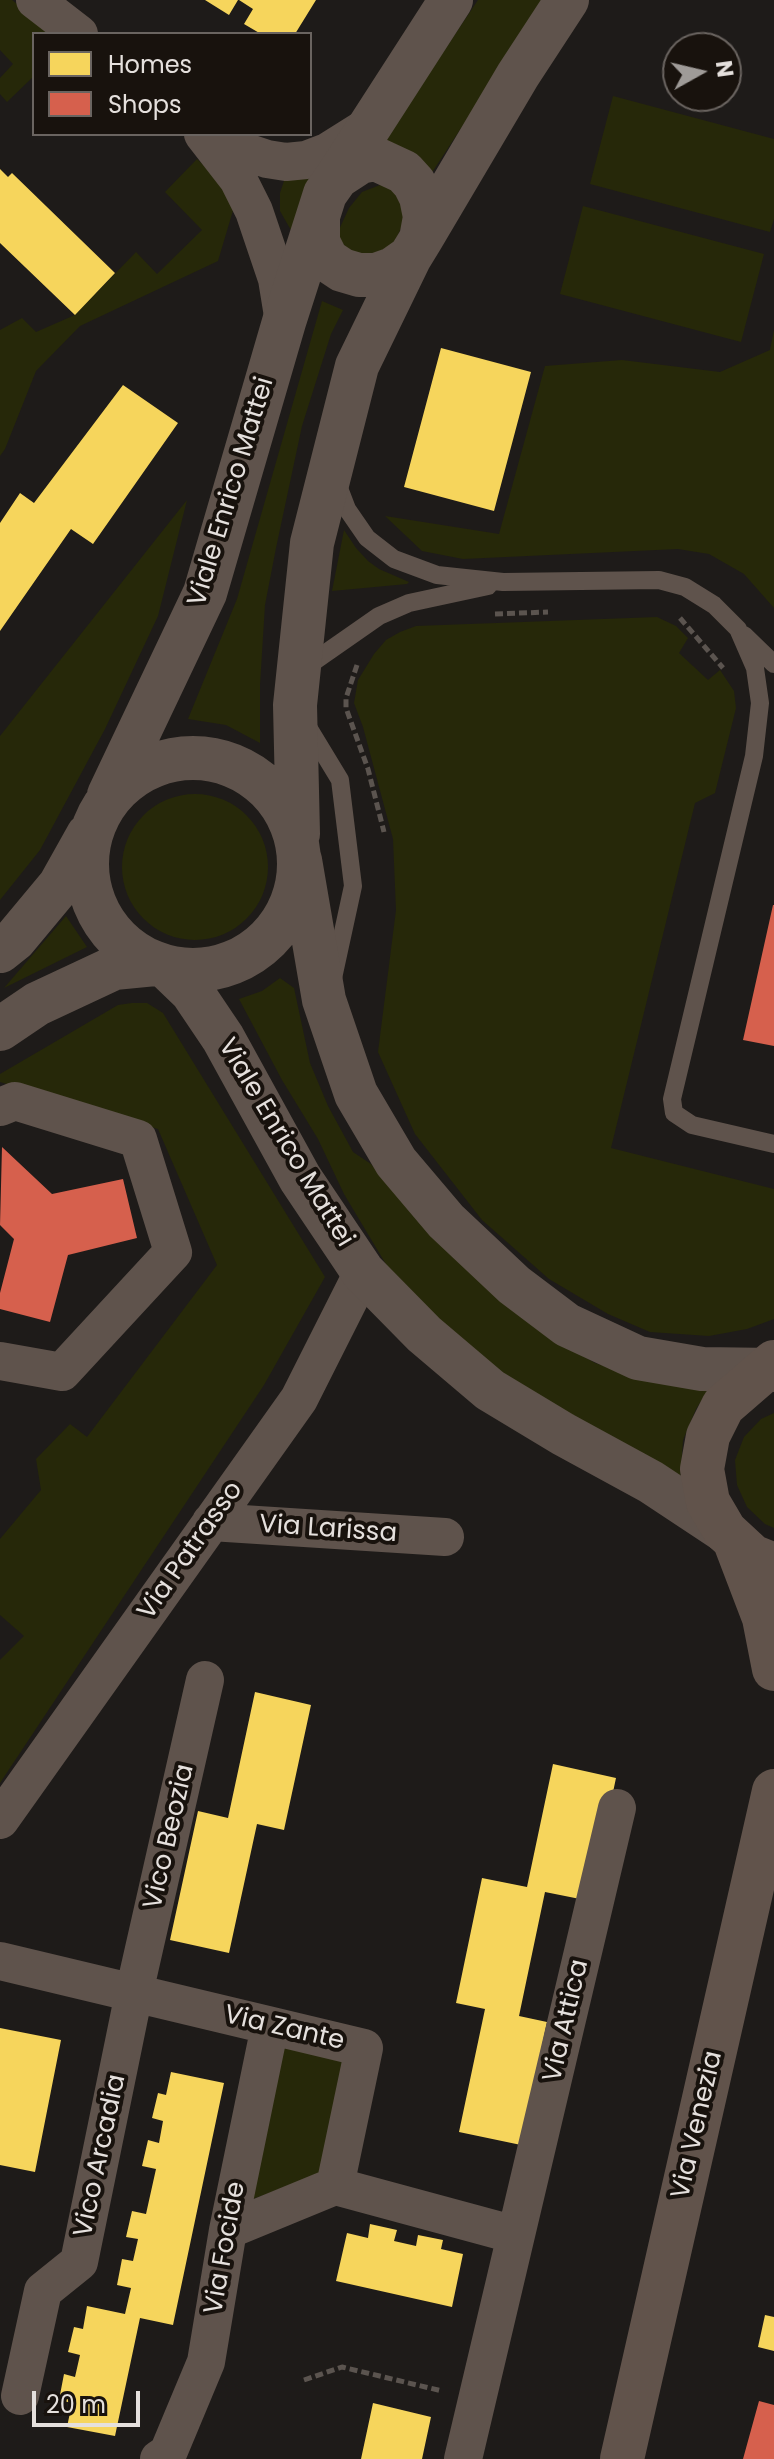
<!DOCTYPE html>
<html>
<head>
<meta charset="utf-8">
<style>
  body { margin:0 }
  #map { position:relative; width:774px; height:2459px; overflow:hidden; background:#1e1b19; font-family:Poppins,sans-serif }
  canvas { display:block }
  .legend { position:absolute; left:32px; top:32px; width:280px; height:104px; box-sizing:border-box; background:#18120d; border:2px solid #6a6460; margin:0; padding:10px 14px; list-style:none; font-size:24px; color:#e5e0dd }
  .legend li { display:flex; align-items:center; gap:16px; height:40px }
  .legend b { width:40px; border:2px solid #6a6460 }
  .north { position:absolute; left:662px; top:32px; width:80px; height:80px; box-sizing:border-box; background:#18120d; border:2px solid #6a6460; border-radius:50%; rotate:82deg; font-size:22px; font-weight:700; line-height:32px; text-align:center; color:#e5e0dd }
  .north::after { content:''; display:block; margin:auto; width:28px; height:36px; background:#9f9b98; clip-path:polygon(50% 0,100% 100%,50% 72%,0 100%) }
  .scale { position:absolute; left:32px; top:2391px; width:108px; height:36px; box-sizing:border-box; border:4px solid #e5e0dd; border-top:0; padding-left:10px; font-size:24px; line-height:28px; white-space:nowrap; color:#e5e0dd; -webkit-text-stroke:6px #18120d; paint-order:stroke }
</style>
</head>
<body>
<div id="map">
<canvas width="774" height="2459"></canvas>
<ul class="legend">
<li><b style="height:22px;background:#f6d55c"></b>Homes</li>
<li><b style="height:22px;background:#d6604d"></b>Shops</li>
</ul>
<div class="north">N</div>
<div class="scale">20 m</div>
</div>
<script>
const ctx = document.querySelector('canvas').getContext('2d');
ctx.lineJoin = 'round';
function fillPath(path, color) { ctx.fillStyle = color; ctx.fill(path, 'evenodd'); }
const toPath = rows => new Path2D(rows.map(r => 'M' + r).join(''));
function stroke(path, color, width, dash) { ctx.strokeStyle = color; ctx.lineWidth = width; ctx.lineCap = dash ? 'butt' : 'round'; ctx.setLineDash(dash || []); ctx.stroke(path); }
function drawText(font, color, halo, rows, align = 'center') {
  ctx.font = font + ' Poppins,sans-serif'; ctx.lineWidth = 8; ctx.setLineDash([]); ctx.textBaseline = 'middle'; ctx.strokeStyle = halo; ctx.fillStyle = color; for (const [text, x, y, turn = 0] of rows) {
    ctx.save(); ctx.translate(x, y); ctx.rotate((+turn || 0) * Math.PI / 180); ctx.textAlign = isNaN(turn) ? turn : align; if (halo) ctx.strokeText(text, 0, 0); ctx.fillText(text, 0, 0); ctx.restore();
  }
}
const green = toPath([
  [0,0,12,0,51,31,51,34,34,34,34,76,7,102,0,94,0,78,13,64,0,50],
  [478,0,545,0,431,174,385,139],
  [613,96,774,139,774,219,770,232,590,184],
  [197,159,237,197,218,261,80,326,36,371,5,449,0,456,0,330,22,318,36,332,75,315,136,252,157,274,202,230,165,192],
  [322,173,292,232,280,211,280,193,284,181],
  [380,185,393,186,404,200,405,220,393,245,352,264,337,234,349,208,362,192],
  [583,206,764,254,741,342,560,294],
  [322,301,343,310,331,334,302,426,276,548,265,605,260,685,260,743,226,725,188,719,237,599],
  [774,330,774,608,744,574,709,554,678,549,463,559,422,551,385,516,499,534,545,366,622,360,720,372,770,350],
  [187,500,158,616,105,729,40,850,0,900,0,736],
  [344,530,356,548,368,561,379,569,409,582,407,584,332,591],
  [657,617,676,626,688,638,679,653,708,680,720,670,734,691,736,708,715,793,695,803,611,1148,774,1189,774,1319,747,1329,709,1336,650,1332,608,1314,549,1279,482,1220,415,1134,378,1052,396,910,393,839,363,727,354,703,358,680,374,654,386,640,400,632,416,626],
  '122 867a73 73 0 1 1 146 0a73 73 0 1 1-146 0Z',
  [66,916,87,947,4,988],
  [280,978,294,988,310,1063,328,1106,353,1152,371,1164,414,1216,547,1335,595,1363,636,1376,709,1389,696,1409,683,1440,680,1482,462,1351,396,1281,344,1194,318,1139,282,1080,239,999,262,991],
  [132,1003,147,1003,163,1013,325,1277,264,1385,0,1783,0,1660,24,1636,0,1615,0,1539,41,1490,36,1459,70,1424,87,1437,217,1265,158,1129,0,1082,0,1074,118,1005],
  [774,1413,774,1528,765,1524,747,1507,737,1485,735,1460,744,1437,761,1419],
  [281,2047,345,2061,321,2174,250,2200]
]);
const homes = toPath([
  [205,0,238,0,229,15],
  [239,0,316,0,295,34,261,34,244,24,253,9],
  [0,169,8,177,12,173,115,273,75,315,0,243],
  [441,348,531,372,494,511,404,487],
  [123,385,178,423,93,544,71,529,0,631,0,523,20,493,34,503],
  [255,1692,311,1705,284,1830,257,1824,229,1953,170,1940,198,1811,228,1818],
  [553,1764,616,1778,590,1901,545,1892,519,2016,547,2022,521,2145,459,2132,485,2009,456,2003,482,1878,527,1887],
  [0,2028,61,2040,35,2172,0,2165],
  [171,2072,224,2083,173,2325,140,2318,115,2436,67,2427,72,2403,59,2400,64,2374,75,2377,80,2355,68,2352,74,2327,83,2329,87,2306,125,2314,131,2288,117,2285,122,2259,133,2261,138,2239,126,2237,132,2211,146,2214,156,2169,142,2166,148,2140,159,2143,163,2121,152,2118,158,2093,166,2095],
  [370,2224,397,2230,394,2241,416,2246,418,2235,443,2240,441,2249,463,2254,452,2307,336,2281,347,2233,368,2238],
  [765,2315,774,2317,774,2351,758,2347],
  [373,2403,431,2417,422,2459,361,2459]
]);
const shops = toPath([
  [773,905,774,905,774,1046,743,1040],
  [2,1147,52,1194,123,1179,137,1238,68,1255,50,1322,0,1309,0,1293,14,1239,0,1225],
  [759,2401,774,2405,774,2459,743,2459]
]);
const path = toPath([
  [495,614,548,612],
  [680,618,723,668],
  [357,665,346,698,346,708,368,769,384,832],
  [304,2380,342,2367,442,2391]
]);
const service = toPath([
  [337,483,347,509,367,538,394,559,437,575,503,582,659,580,685,587,714,605,738,629,755,668,760,703,754,756,672,1099,674,1113,692,1125,774,1144],
  [744,635,774,664],
  [303,669,379,616,409,603,488,586],
  [306,724,340,780,353,886,333,978]
]);
const minor = toPath([
  [35,0,79,34],
  [203,134,238,179,254,211,277,279,284,322],
  [210,134,237,149,267,159,286,162,306,160,327,152,370,125],
  [0,1107,15,1101,138,1139,173,1252,62,1372,0,1361],
  [211,1522,445,1537],
  [0,1820,299,1399,363,1272],
  [0,1961,364,2048,335,2186,228,2230],
  [335,2186,516,2235],
  [20,2396,43,2291,79,2262,134,1993,205,1680],
  [159,2459,168,2453,206,2362,228,2230,270,2026],
  [463,2459,617,1808]
]);
const tertiary = toPath([
  [376,159,404,172,414,183,421,197,425,217,421,239,410,257,393,269,376,275,359,275,342,270,327,260,318,242,318,216,325,194,337,177,360,162,376,159],
  [337,177,451,0],
  [421,239,518,75,567,0],
  '87 864a106 106 0 1 1 212 0a106 106 0 1 1-212 0Z',
  [109,795,205,593,284,322,318,216],
  [298,834,295,705,312,543,357,366,410,257],
  [300,860,324,1000,356,1094,396,1162,446,1221,514,1285,567,1325,638,1358,702,1369,774,1370],
  [0,951,15,939,60,885,88,835],
  [166,967,192,992,223,1038,300,1178,363,1272,424,1334,490,1390,563,1434,651,1482,725,1531],
  [0,1029,37,1004,114,968,155,964]
]);
const primary = toPath([
  [774,1362,723,1406,708,1436,702,1469,708,1502,725,1531,752,1556,774,1565],
  [735,1542,764,1618,774,1669],
  [622,2459,774,1791]
]);
const streetNames = [
  ["Viale Enrico Mattei",232,492,-73],
  ["Viale Enrico Mattei",285,1143,59],
  ["Via Larissa",328,1530,4],
  ["Via Patrasso",191,1551,-55],
  ["Vico Beozia",170,1837,-77],
  ["Via Attica",567,2021,-77],
  ["Via Zante",284,2029,13],
  ["Via Venezia",698,2125,-77],
  ["Vico Arcadia",101,2156,-78],
  ["Via Focide",226,2248,-80]
];
fillPath(green, '#262809');
fillPath(homes, '#f6d55c');
fillPath(shops, '#d6604d');
stroke(path, '#5b544f', 5, [8, 4]);
stroke(service, '#5f534c', 18);
stroke(minor, '#5f534c', 38);
stroke(tertiary, '#5f534c', 44);
stroke(primary, '#61534b', 44);
drawText('26px', '#e5e0dd', '#18120d', streetNames);
</script>
</body>
</html>
